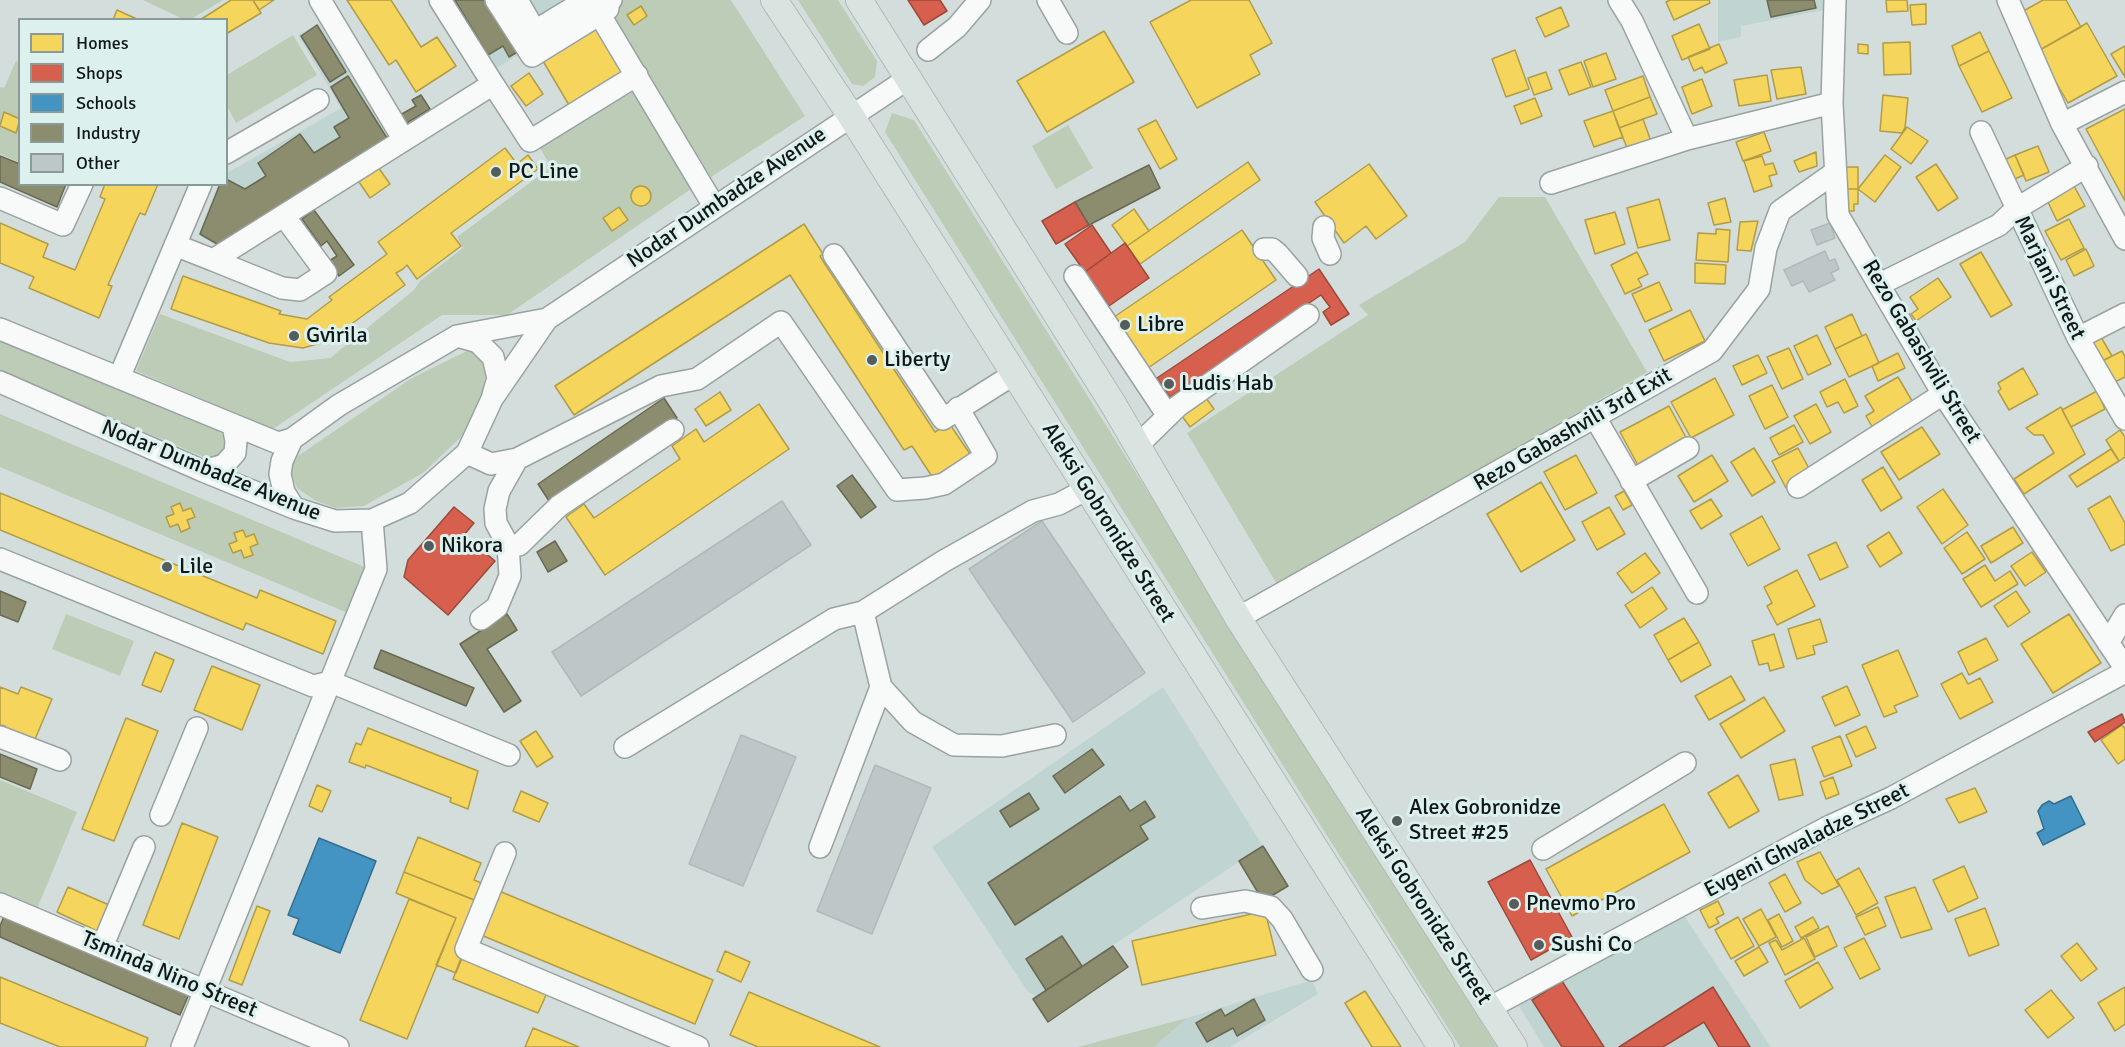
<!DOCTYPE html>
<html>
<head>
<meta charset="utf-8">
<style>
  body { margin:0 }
  #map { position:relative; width:2125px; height:1047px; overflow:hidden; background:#d3dedc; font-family:Signika,sans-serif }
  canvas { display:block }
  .legend { position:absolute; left:18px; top:18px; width:210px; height:168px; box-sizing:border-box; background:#dcf1ed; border:2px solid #8a9a97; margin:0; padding:8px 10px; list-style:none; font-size:18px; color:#101716 }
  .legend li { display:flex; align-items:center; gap:12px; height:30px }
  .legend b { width:30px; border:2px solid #8a9a97 }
</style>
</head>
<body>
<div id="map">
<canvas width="2125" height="1047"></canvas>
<ul class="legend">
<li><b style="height:16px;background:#f6d55c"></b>Homes</li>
<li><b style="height:16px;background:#d6604d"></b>Shops</li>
<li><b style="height:16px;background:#4393c3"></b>Schools</li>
<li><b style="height:16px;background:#8c8c6e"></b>Industry</li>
<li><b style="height:16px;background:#bec7c7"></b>Other</li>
</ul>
</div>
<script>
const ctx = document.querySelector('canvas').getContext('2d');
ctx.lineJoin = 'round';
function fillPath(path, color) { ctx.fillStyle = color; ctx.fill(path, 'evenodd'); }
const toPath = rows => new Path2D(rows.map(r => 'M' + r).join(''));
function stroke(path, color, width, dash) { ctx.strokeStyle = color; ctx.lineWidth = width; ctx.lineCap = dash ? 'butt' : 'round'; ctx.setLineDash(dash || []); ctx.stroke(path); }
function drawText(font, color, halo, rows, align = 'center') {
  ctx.font = font + ' Signika,sans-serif'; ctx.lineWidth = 6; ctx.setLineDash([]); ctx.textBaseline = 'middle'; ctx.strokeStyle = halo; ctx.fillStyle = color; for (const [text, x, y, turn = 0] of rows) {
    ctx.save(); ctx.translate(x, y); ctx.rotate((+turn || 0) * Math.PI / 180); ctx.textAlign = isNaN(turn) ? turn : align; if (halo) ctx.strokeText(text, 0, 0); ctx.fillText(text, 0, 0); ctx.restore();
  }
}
const built = toPath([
  [446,0,579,0,526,50,490,72],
  [1718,0,1826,0,1825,10,1741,26,1741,37,1718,42],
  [319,23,389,138,219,247,198,235,218,185,226,184,227,173,341,108,298,35],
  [1163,687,1263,846,1036,996,1028,992,932,847],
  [1681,911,1771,1047,1544,1047,1518,1005],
  [1312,980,1318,994,1230,1047,1154,1047,1187,1018]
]);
const green = toPath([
  [143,0,223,0,191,19,185,20],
  [611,0,731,0,805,116,711,177,614,19],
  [798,0,838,0,877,61,875,77,863,86,852,84],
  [293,35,317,75,236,123,227,106,227,75],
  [16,61,20,63,19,162,0,154,0,87,4,88],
  [637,90,694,187,507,315,442,315,273,429,136,371,160,314,290,362,330,358,414,290,420,281,463,248,457,237,551,167,539,146],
  [892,113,914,120,1497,1047,1460,1047,885,132],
  [1068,125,1093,168,1056,189,1032,146],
  [1499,197,1545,197,1647,372,1278,586,1187,433,1368,315,1359,305,1465,242],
  [0,339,218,430,227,439,225,453,215,459,204,457,0,371],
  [467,351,479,354,487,369,481,395,464,434,423,473,364,506,336,508,316,501,297,488,290,469,298,456,412,378],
  [0,414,367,568,348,613,0,467],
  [66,614,134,641,120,676,52,649],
  [0,780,77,812,37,909,0,894],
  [1187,1018,1154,1047,1078,1047]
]);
const homes = toPath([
  [231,0,253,0,261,13,226,34,226,20,200,20,231,0],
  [253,0,274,0,259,10,253,0],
  [347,0,391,0,421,47,437,37,456,66,416,92,396,60,389,65,347,0],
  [1191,0,1249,0,1272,43,1250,55,1260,74,1197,108,1150,22,1191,0],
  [1670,0,1709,0,1710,3,1674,20,1666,2,1670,0],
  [1886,0,1907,0,1908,11,1887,12,1886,0],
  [2043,0,2066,0,2081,27,2038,51,2018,14,2043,0],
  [1926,4,1926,24,1912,25,1910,5,1926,4],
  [641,6,647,16,634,25,627,15,641,6],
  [1561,7,1569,26,1545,37,1536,18,1561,7],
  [117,10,139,20,113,20,117,10],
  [2087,23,2117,76,2068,103,2038,51,2087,23],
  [594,24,623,73,569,105,540,56,594,24],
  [1699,24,1710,49,1682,60,1672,36,1699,24],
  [1104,31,1134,82,1047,132,1017,81,1104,31],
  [1980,32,1989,51,1959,66,1952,46,1980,32],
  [1910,42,1911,74,1884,75,1883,43,1910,42],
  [1719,44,1727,63,1705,73,1702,67,1694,71,1688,57,1719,44],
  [1858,44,1868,45,1868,54,1858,53,1858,44],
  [2125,46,2125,77,2111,54,2125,46],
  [1515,50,1529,89,1506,97,1492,59,1515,50],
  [1989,51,2012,98,1982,112,1959,66,1989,51],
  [1606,53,1616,79,1593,87,1584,61,1606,53],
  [1581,62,1591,87,1569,95,1559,70,1581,62],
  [1801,67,1806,94,1777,99,1771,70,1801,67],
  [1546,72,1552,89,1534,95,1528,78,1546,72],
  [529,73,543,94,526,106,511,86,529,73],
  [1767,75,1771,101,1739,106,1734,80,1767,75],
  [1643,76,1650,97,1613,111,1605,90,1643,76],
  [1702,79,1712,106,1692,114,1682,87,1702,79],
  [1883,95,1908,98,1905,128,1902,133,1880,131,1883,95],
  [1650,97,1657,114,1619,128,1613,111,1650,97],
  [1535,98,1542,116,1521,124,1514,106,1535,98],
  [2125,109,2125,201,2086,129,2125,109],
  [1613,111,1623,137,1594,147,1584,121,1613,111],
  [4,112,20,119,16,133,0,126,4,112],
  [1643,119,1653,147,1630,155,1619,128,1643,119],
  [1156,120,1177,159,1160,169,1138,129,1156,120],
  [1907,127,1928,141,1911,164,1891,149,1907,127],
  [1764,132,1771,151,1743,161,1736,142,1764,132],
  [2038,146,2049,172,2026,181,2015,155,2038,146],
  [505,148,517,164,528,155,538,169,451,233,461,246,417,279,407,265,403,269,396,273,405,285,328,341,303,348,269,343,171,309,183,276,281,311,279,314,307,319,332,300,329,297,387,254,378,242,505,148],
  [1816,152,1817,166,1799,172,1794,161,1816,152],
  [1885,155,1901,167,1875,202,1858,189,1885,155],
  [2015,155,2024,175,2010,181,2000,162,2015,155],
  [1762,156,1765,165,1773,163,1777,174,1769,176,1772,186,1754,192,1744,161,1762,156],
  [1248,162,1260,180,1140,264,1127,246,1248,162],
  [1369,164,1407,216,1376,239,1366,226,1344,243,1315,202,1369,164],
  [1936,164,1958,198,1938,211,1916,177,1936,164],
  [378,167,390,184,370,198,359,182,378,167],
  [1846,167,1858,167,1858,189,1846,189,1846,167],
  [105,184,158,184,145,215,140,213,137,219,108,285,112,286,99,318,29,288,34,277,0,263,0,223,48,244,43,257,75,270,105,199,100,197,105,184],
  [2074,186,2085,206,2057,221,2047,200,2074,186],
  '631 196a10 10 0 1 1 20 0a10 10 0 1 1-20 0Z',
  [1846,189,1858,189,1858,204,1854,204,1854,211,1846,211,1846,189],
  [1725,198,1731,222,1714,225,1708,203,1725,198],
  [1659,199,1670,240,1638,248,1627,208,1659,199],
  [619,207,628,220,612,231,603,218,619,207],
  [1134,209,1149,231,1127,246,1112,225,1134,209],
  [1615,212,1625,244,1595,254,1585,220,1615,212],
  [2069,219,2084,248,2061,260,2045,231,2069,219],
  [1758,221,1751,251,1737,250,1740,222,1758,221],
  [804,224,823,254,820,256,823,261,935,432,949,423,970,454,933,478,912,446,904,450,790,275,574,415,555,386,804,224],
  [1716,229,1730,230,1728,262,1696,260,1698,233,1716,234,1716,229],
  [1242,230,1276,280,1148,368,1114,317,1242,230],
  [2086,249,2094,266,2074,276,2066,260,2086,249],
  [1637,252,1648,274,1638,279,1642,286,1625,294,1611,265,1637,252],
  [1981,252,2012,305,1991,317,1960,264,1981,252],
  [1695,263,1726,265,1725,284,1695,283,1695,263],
  [1938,278,1951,297,1916,321,1911,314,1918,309,1910,297,1938,278],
  [1659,282,1672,310,1645,322,1632,294,1659,282],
  [1690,310,1705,341,1664,361,1649,330,1690,310],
  [1852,314,1862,336,1835,349,1825,327,1852,314],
  [1866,334,1879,363,1849,377,1835,349,1866,334],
  [1817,335,1831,364,1808,375,1794,346,1817,335],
  [2101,337,2112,356,2097,364,2087,344,2101,337],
  [1789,348,1803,379,1782,389,1767,357,1789,348],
  [2122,351,2125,357,2125,377,2113,383,2102,361,2122,351],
  [1898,353,1905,368,1878,381,1872,366,1898,353],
  [1758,355,1767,373,1742,385,1733,366,1758,355],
  [2023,368,2038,394,2009,410,1998,391,2001,389,1998,383,2023,368],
  [1898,377,1915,406,1874,430,1866,416,1874,411,1865,396,1898,377],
  [1715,378,1734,415,1691,438,1671,402,1715,378],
  [1845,379,1858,406,1844,413,1838,402,1827,407,1820,392,1845,379],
  [1772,385,1788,417,1765,429,1749,396,1772,385],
  [2097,391,2105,409,2071,427,2062,410,2097,391],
  [720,392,731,410,706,426,695,409,720,392],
  [1206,398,1214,409,1190,427,1182,416,1206,398],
  [759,404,789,449,605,575,566,517,584,504,594,518,680,459,672,446,696,429,704,442,759,404],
  [1816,404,1831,432,1810,444,1794,416,1816,404],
  [1669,406,1688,441,1639,467,1620,432,1669,406],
  [2061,407,2085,454,2024,494,2014,479,2054,453,2043,435,2034,435,2026,428,2061,407],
  [1794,425,1803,442,1779,455,1770,438,1794,425],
  [1922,427,1940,454,1899,480,1881,452,1922,427],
  [2120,430,2125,437,2125,457,2119,461,2106,440,2120,430],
  [1754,448,1775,482,1752,496,1731,462,1754,448],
  [1798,448,1812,474,1786,488,1772,461,1798,448],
  [2111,449,2119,461,2077,487,2069,476,2111,449],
  [1576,455,1597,493,1565,510,1544,472,1576,455],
  [1712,455,1728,481,1694,502,1678,476,1712,455],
  [1883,467,1902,498,1881,511,1862,480,1883,467],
  [1541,482,1575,540,1521,572,1487,514,1541,482],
  [1943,489,1968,525,1942,544,1917,507,1943,489],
  [1624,491,1632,505,1623,510,1615,496,1624,491],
  [0,493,257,598,260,590,336,621,323,654,246,623,243,630,0,530,0,493],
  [2110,496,2125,523,2125,544,2111,551,2088,509,2110,496],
  [1711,499,1722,516,1701,529,1690,511,1711,499],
  [180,503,183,511,191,508,195,517,187,520,190,528,181,532,178,524,170,527,166,517,174,514,171,507,180,503],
  [1609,507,1625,534,1597,550,1582,522,1609,507],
  [1762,516,1780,549,1748,566,1730,534,1762,516],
  [2013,527,2023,543,1991,563,1981,546,2013,527],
  [243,530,246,537,254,534,258,544,250,547,253,555,244,558,241,550,233,553,229,544,237,541,234,533,243,530],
  [1889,532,1902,553,1880,567,1867,546,1889,532],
  [1967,532,1985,559,1962,574,1944,548,1967,532],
  [1836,542,1848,567,1820,580,1808,555,1836,542],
  [2032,552,2046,572,2025,586,2011,566,2032,552],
  [1645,553,1660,573,1632,593,1617,573,1645,553],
  [1985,565,1995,581,2010,571,2018,584,1981,607,1963,579,1985,565],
  [1797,570,1815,606,1777,625,1767,606,1772,603,1764,587,1797,570],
  [1652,587,1667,609,1640,628,1625,605,1652,587],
  [2016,591,2030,612,2008,627,1994,606,2016,591],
  [2069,614,2101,663,2053,693,2021,644,2069,614],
  [1684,618,1699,642,1668,660,1654,635,1684,618],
  [1820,619,1827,642,1813,646,1815,654,1797,659,1788,629,1820,619],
  [1774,634,1784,667,1770,671,1768,663,1759,665,1752,641,1774,634],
  [1986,638,1998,660,1969,675,1958,652,1986,638],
  [1699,642,1711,665,1681,682,1668,660,1699,642],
  [1898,650,1918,696,1894,706,1897,712,1884,717,1862,665,1898,650],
  [155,652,174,660,161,692,142,685,155,652],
  [212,666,260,685,242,730,194,710,212,666],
  [1962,673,1968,684,1980,678,1993,702,1960,719,1941,684,1962,673],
  [1731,676,1745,700,1709,720,1695,696,1731,676],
  [1847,686,1860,715,1835,726,1822,697,1847,686],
  [0,687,18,694,21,687,52,699,33,744,2,732,5,726,0,725,0,687],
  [1764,697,1785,731,1741,758,1720,724,1764,697],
  [126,718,158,731,114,841,82,829,126,718],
  [2122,725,2125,729,2125,759,2118,764,2101,740,2122,725],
  [1866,726,1876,748,1856,757,1846,735,1866,726],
  [368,728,478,771,468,809,450,802,451,798,366,765,365,768,349,762,356,743,361,745,368,728],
  [536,731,553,757,537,767,520,741,536,731],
  [1840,736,1852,766,1824,777,1812,747,1840,736],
  [1795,759,1803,795,1779,800,1770,765,1795,759],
  [1738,775,1759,811,1729,828,1708,793,1738,775],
  [1833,777,1839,794,1826,799,1820,782,1833,777],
  [317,785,331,791,322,812,309,806,317,785],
  [1975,788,1987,812,1959,823,1946,799,1975,788],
  [521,791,548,803,539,822,513,811,521,791],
  [1664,804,1690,852,1572,916,1546,869,1664,804],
  [182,823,218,837,179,939,143,925,182,823],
  [418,837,481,863,474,880,484,884,477,901,404,872,418,837],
  [1820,852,1839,886,1822,894,1805,880,1797,862,1820,852],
  [1964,866,1978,898,1948,912,1933,880,1964,866],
  [1859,868,1878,903,1856,915,1837,880,1859,868],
  [404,872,484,904,456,973,436,965,456,918,396,893,404,872],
  [1785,874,1801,903,1785,912,1769,883,1785,874],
  [68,887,109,905,97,931,57,912,68,887],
  [1915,887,1932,929,1901,938,1885,897,1915,887],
  [499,891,713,980,695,1024,481,935,499,891],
  [409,899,456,918,407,1039,360,1020,409,899],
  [1718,901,1724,914,1716,918,1719,923,1709,928,1700,910,1718,901],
  [257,906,270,911,242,985,229,980,257,906],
  [1878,907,1886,926,1865,935,1856,917,1878,907],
  [1985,908,1999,945,1969,956,1955,919,1985,908],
  [1761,909,1776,937,1759,946,1743,919,1761,909],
  [1265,911,1276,955,1142,985,1132,941,1265,911],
  [1779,914,1793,941,1782,947,1768,920,1779,914],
  [1738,917,1754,946,1731,959,1715,930,1738,917],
  [1813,917,1819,928,1801,938,1795,927,1813,917],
  [1828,926,1837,946,1815,957,1806,937,1828,926],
  [1804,938,1815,959,1785,975,1769,943,1776,940,1782,950,1804,938],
  [1864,938,1880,969,1860,979,1844,948,1864,938],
  [2077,943,2097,969,2081,981,2061,956,2077,943],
  [1759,947,1768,962,1744,976,1735,961,1759,947],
  [725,951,750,962,741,982,717,971,725,951],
  [461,958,547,993,538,1013,453,979,461,958],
  [1818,962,1833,988,1800,1008,1785,981,1818,962],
  [0,977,148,1038,145,1047,60,1047,0,1023,0,977],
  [2125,987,2125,1024,2115,1031,2098,1003,2125,987],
  [2051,990,2074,1018,2048,1038,2025,1010,2051,990],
  [1365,991,1401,1047,1372,1047,1345,1003,1365,991],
  [749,992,880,1047,758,1047,730,1035,749,992],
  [533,1028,579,1047,525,1047,533,1028]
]);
const shops = toPath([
  [908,0,940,0,947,11,924,25,908,0],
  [1075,202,1089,225,1056,244,1042,221,1075,202],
  [1092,225,1111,253,1085,272,1065,244,1092,225],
  [1125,243,1149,278,1109,306,1085,272,1125,243],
  [1319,269,1349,314,1331,325,1323,312,1330,307,1321,295,1170,397,1157,378,1319,269],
  [454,507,474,523,464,535,495,561,448,615,404,577,408,560,454,507],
  [2122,714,2125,722,2095,742,2088,732,2122,714],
  [1530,860,1572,937,1531,960,1488,882,1530,860],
  [1562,981,1604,1047,1562,1047,1532,1000,1562,981],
  [1713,987,1750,1047,1719,1047,1704,1022,1663,1047,1619,1047,1713,987]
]);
const schools = toPath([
  [2071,796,2085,824,2043,845,2037,833,2044,829,2038,811,2042,805,2049,801,2054,804,2071,796],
  [319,838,376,861,340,953,293,934,299,919,288,915,319,838]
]);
const industry = toPath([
  [455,0,494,0,524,48,509,57,503,46,488,55,455,0],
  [1767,0,1814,0,1816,8,1771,17,1767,0],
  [317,25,346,72,330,82,301,36,317,25],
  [348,76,387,138,219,245,200,234,220,184,226,184,226,179,245,189,266,176,258,163,300,134,314,153,340,137,334,127,349,118,331,87,348,76],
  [421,95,430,109,405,124,400,115,416,106,412,100,421,95],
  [0,156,20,164,20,184,66,184,57,207,0,182,0,156],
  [1149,165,1160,188,1089,225,1075,202,1149,165],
  [314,210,354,265,339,276,329,261,337,256,327,241,321,246,302,219,314,210],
  [664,398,677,418,551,504,538,484,664,398],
  [852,475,876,507,861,518,837,486,852,475],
  [555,541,567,561,548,572,537,552,555,541],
  [0,591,26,602,18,622,0,615,0,591],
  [507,614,517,630,487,649,521,701,504,712,460,644,507,614],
  [381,650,474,688,466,706,374,668,381,650],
  [1092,749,1104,765,1065,793,1053,776,1092,749],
  [0,754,37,769,30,789,0,777,0,754],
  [1029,793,1039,809,1010,827,1000,811,1029,793],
  [1120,796,1130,811,1145,801,1155,817,1140,826,1148,839,1015,925,988,883,1120,796],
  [1263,846,1288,886,1263,901,1239,861,1263,846],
  [5,914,189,994,180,1015,0,937,0,926,5,914],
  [1062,936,1082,966,1046,990,1026,959,1062,936],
  [1113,946,1128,967,1048,1022,1033,999,1113,946],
  [1254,999,1265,1020,1237,1036,1233,1028,1207,1042,1196,1023,1221,1009,1225,1016,1254,999]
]);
const building = toPath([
  [1830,223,1835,238,1817,245,1811,230,1830,223],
  [1825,251,1829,261,1835,259,1839,269,1831,273,1835,280,1809,292,1803,281,1792,286,1784,270,1825,251],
  [782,501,811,545,581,696,552,652,782,501],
  [1042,521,1145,673,1073,722,969,569,1042,521],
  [741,735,796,757,743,886,689,864,741,735],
  [875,765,931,788,872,934,817,911,875,765]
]);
const minor = toPath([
  [320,0,404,140],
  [496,0,532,56,608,9,605,3,611,0],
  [517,0,535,31,586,0],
  [591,0,714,206],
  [1048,0,1067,33],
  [1619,0,1632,21,1687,139],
  [1835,0,1832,103,1838,215,1943,394,2125,668],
  [2008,0,2062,124,2125,239],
  [928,50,957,27,980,0],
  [493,84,530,141,637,75],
  [2062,124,2125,92],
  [1981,132,2078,338,2125,419],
  [226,153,318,100],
  [1551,183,1687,139,1832,103],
  [0,198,63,225,82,184],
  [1324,227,1323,238,1330,254],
  [175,245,213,260,493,84,440,0],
  [1264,249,1272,249,1278,254,1297,276],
  [834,255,943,419,1014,374],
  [213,260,282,288,300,290,326,273,284,216],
  [1075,276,1168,416],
  [1880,284,1999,225,2016,209,2087,166],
  [0,329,278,443,292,439,339,405,457,336,547,319],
  [457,336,478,342,493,357,498,378,493,395],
  [2078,338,2125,314],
  [119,378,201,184],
  [0,382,203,471,294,508,335,521,372,520,410,503,467,453,492,399,547,319,909,78],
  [1596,419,1697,593],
  [292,439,282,461,280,474,284,492,294,508],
  [1137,446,1178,406,1308,315],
  [467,453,491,464,517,459,661,386,697,379,781,322,897,490,925,488,944,484,986,456,958,408],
  [203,471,224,465,235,453,236,441,233,425],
  [1631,481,1688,448],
  [1798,487,1943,394],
  [508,545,519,545,559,506,673,430],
  [0,559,313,686,331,682,509,755],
  [1238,618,1712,351,1759,289,1766,248,1780,211,1834,173],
  [481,619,497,607,510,576,508,545,496,523,495,509,499,491,517,459],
  [2108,643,2125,615],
  [881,687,913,722,954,745,1002,746,1055,735],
  [0,737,60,760],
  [625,747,834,619,863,612,944,561,1033,511,1059,504,1087,489],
  [161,815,197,728],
  [820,847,881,687,863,612],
  [1543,849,1685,763],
  [505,853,466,949,698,1047],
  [0,904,338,1047],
  [1202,908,1245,901,1271,907,1282,919,1312,970],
  [102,947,144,847],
  [1489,1008,1826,828,1891,798,2125,672],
  [182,1047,376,569,372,520]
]);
const major = toPath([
  [774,0,851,116,1441,1047],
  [859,0,1113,404,1238,618,1514,1047]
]);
const markers = [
  [496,172,6,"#545d5b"],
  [1125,325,6,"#545d5b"],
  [294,336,6,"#545d5b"],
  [872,360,6,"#545d5b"],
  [1169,384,6,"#545d5b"],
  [429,546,6,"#545d5b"],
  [167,567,6,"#545d5b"],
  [1397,821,6,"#545d5b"],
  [1514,904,6,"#545d5b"],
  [1539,945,6,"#545d5b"]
];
const poiNames = [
  ["PC Line",508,172],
  ["Libre",1137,325],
  ["Gvirila",306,336],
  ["Liberty",884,360],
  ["Ludis Hab",1181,384],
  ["Nikora",441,546],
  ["Lile",179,567],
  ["Alex Gobronidze",1409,808],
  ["Street #25",1409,833],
  ["Pnevmo Pro",1526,904],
  ["Sushi Co",1551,945]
];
const streetNames = [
  ["Nodar Dumbadze Avenue",727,198,-34],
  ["Marjani Street",2049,278,64],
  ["Rezo Gabashvili Street",1921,352,59],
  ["Rezo Gabashvili 3rd Exit",1573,430,-30],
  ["Nodar Dumbadze Avenue",211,471,22],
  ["Aleksi Gobronidze Street",1108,523,58],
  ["Evgeni Ghvaladze Street",1807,841,-27],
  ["Aleksi Gobronidze Street",1423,906,57],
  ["Tsminda Nino Street",169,975,23]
];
fillPath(built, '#c0d5d2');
fillPath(green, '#bcccb6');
fillPath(homes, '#f6d55c');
stroke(homes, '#b19c47', 1.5);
fillPath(shops, '#d6604d');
stroke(shops, '#9b4a3c', 1.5);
fillPath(schools, '#4393c3');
stroke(schools, '#346e8f', 1.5);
fillPath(industry, '#8c8c6e');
stroke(industry, '#676954', 1.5);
fillPath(building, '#bec7c7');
stroke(building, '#b0b9b9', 1.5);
stroke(minor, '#99a2a0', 24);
stroke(major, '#b2b8b7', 28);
stroke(minor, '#f8fafa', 21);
stroke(major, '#d9e3df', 26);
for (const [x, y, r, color] of markers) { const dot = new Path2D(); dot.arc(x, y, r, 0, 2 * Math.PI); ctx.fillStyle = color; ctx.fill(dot); stroke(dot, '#dcf1ed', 2); }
drawText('22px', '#101716', '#dcf1ed', poiNames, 'left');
drawText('22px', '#101716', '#dcf1ed', streetNames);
</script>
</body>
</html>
